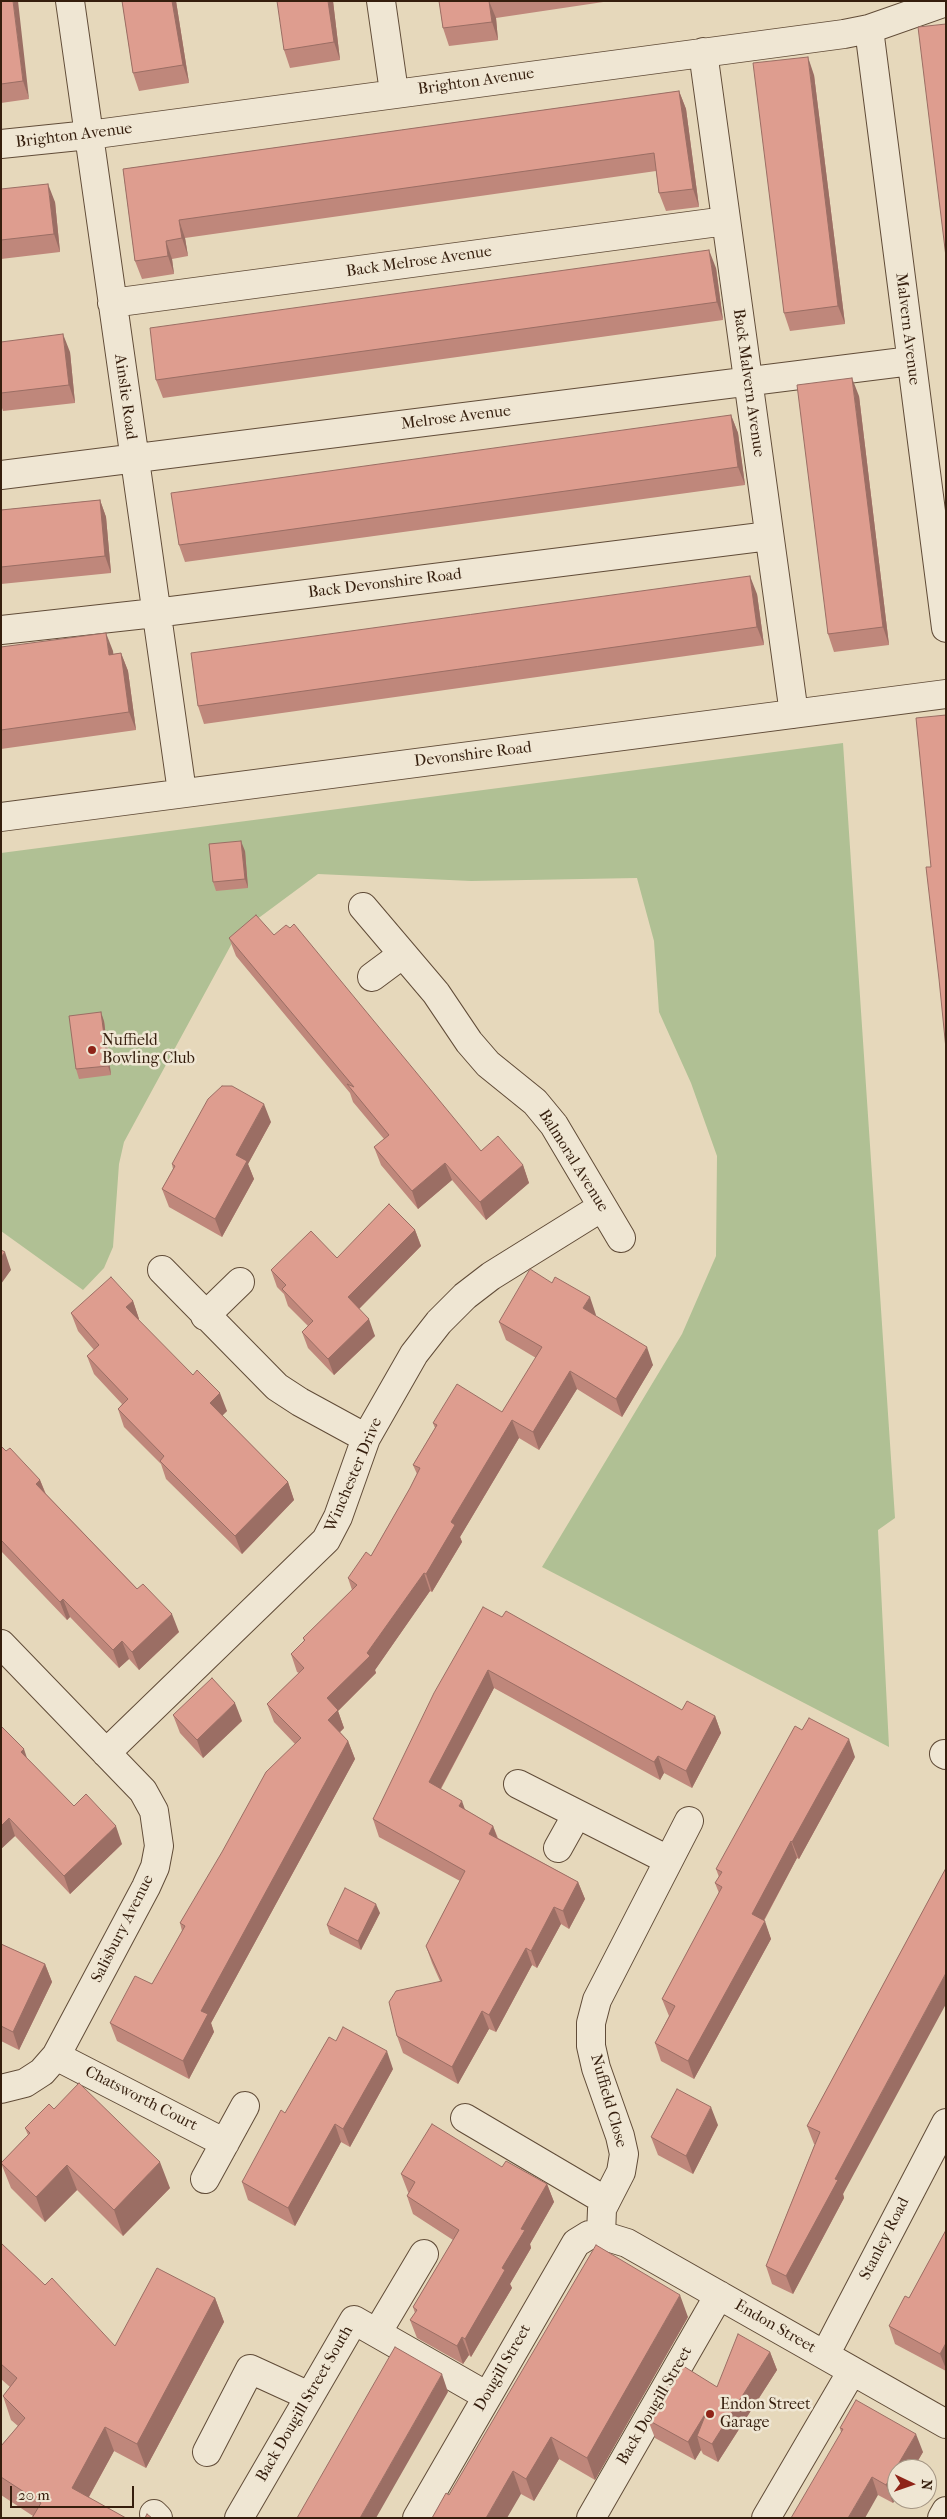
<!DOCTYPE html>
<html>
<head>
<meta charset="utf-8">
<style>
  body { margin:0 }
  #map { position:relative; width:947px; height:2519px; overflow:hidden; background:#e6d8bb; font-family:"IM FELL French Canon",serif }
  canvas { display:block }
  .frame { position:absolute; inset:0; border:2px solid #351e0d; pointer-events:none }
  .north { position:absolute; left:887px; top:2459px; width:50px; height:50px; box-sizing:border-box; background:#efe6d3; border:1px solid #a59684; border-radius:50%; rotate:93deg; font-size:14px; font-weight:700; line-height:20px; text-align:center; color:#351e0d }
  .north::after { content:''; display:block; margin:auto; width:18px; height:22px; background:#8f2418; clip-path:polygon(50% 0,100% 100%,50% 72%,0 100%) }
  .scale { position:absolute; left:10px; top:2486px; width:124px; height:22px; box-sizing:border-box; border:2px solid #351e0d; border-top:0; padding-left:6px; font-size:15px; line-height:18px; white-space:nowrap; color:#351e0d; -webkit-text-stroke:4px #efe6d3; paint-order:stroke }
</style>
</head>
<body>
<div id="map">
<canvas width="947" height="2519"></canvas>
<div class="frame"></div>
<div class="north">N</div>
<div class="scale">20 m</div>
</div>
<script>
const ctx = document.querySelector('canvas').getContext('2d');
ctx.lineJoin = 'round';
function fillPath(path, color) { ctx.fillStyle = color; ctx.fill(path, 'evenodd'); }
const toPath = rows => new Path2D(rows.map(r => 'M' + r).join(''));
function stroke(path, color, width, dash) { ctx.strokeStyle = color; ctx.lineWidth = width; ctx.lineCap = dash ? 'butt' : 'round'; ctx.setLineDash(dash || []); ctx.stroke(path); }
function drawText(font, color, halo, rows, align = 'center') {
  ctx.font = font + ' "IM FELL French Canon",serif'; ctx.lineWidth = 5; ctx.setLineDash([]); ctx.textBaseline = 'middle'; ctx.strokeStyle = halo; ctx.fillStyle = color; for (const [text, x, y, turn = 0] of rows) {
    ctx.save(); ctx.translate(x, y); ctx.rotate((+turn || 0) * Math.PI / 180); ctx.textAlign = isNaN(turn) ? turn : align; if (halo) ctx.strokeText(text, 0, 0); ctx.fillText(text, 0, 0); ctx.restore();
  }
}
const green = toPath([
  [843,743,895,1518,878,1530,889,1747,542,1567,682,1334,716,1256,717,1156,691,1083,659,1012,654,941,637,878,471,881,318,874,237,934,124,1142,119,1164,113,1247,104,1268,83,1290,1,1231,1,853]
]);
const minor = toPath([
  [70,1,182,792],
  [381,1,394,92],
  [869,29,946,628],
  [703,52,794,714],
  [1,144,89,135,844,34,869,29,946,2],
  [112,303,726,221],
  [1,475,911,361],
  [1,630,155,613,769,536],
  [1,817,946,694],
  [363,907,436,993,469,1042,488,1064,535,1102,554,1125,621,1238],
  [372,977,403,954],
  [162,1270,277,1387,300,1402,366,1438],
  [205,1316,240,1282],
  [1,1644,143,1791,154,1811,159,1846,155,1867,146,1887,56,2056,42,2072,25,2083,1,2089],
  [106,1753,326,1540,338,1517,366,1438,414,1354,439,1322,465,1296,491,1276,602,1207],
  [944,1754,946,1755],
  [518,1784,668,1860],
  [558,1848,577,1814],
  [56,2056,225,2143],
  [465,2118,606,2201],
  [205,2179,245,2106],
  [601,2235,602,2209,621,2172,624,2154,620,2136,596,2068,591,2046,591,2023,597,2000,689,1821],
  [377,2333,424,2254],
  [825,2355,946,2123],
  [207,2452,250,2369,309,2396],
  [154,2514,158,2518],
  [239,2518,354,2320,487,2396],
  [417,2518,576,2243,589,2235,601,2235,627,2243,946,2424],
  [591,2518,719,2295],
  [766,2518,852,2371],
  [942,2518,946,2511]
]);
const wall = toPath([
  [1,1,29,99,1,103],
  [122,1,176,1,189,83,139,91,133,73],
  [333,1,340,60,290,68,284,50],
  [439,1,610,1,496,18,498,40,449,46,443,28],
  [814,75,845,324,790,331,784,313],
  [679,91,686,109,699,207,666,211,659,193,656,171,185,238,188,256,172,259,174,274,142,279,135,261,123,169],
  [1,189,55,202,60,252,1,259],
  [716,268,723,320,163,398,156,380],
  [1,342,70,352,75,403,3,411,2,408,1,408],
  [859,396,889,645,834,652,828,634],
  [731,415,738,433,745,485,185,562,179,545],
  [100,500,106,517,111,573,1,584,1,510],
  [757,594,764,645,204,724,198,706],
  [1,647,113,651,113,654,121,653,128,671,136,730,1,749],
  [245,851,248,888,216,891,213,882],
  [274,935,481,1151,523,1165,529,1183,486,1220,452,1180,418,1209,381,1165,374,1147,384,1139,353,1102,350,1093,236,956,229,938],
  [104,1021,111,1075,79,1079,76,1069],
  [271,1122,248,1164,254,1179,222,1237,169,1207,162,1189,173,1169,172,1164],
  [415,1230,421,1246,359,1309,375,1336,334,1375,308,1348,302,1332,308,1326,288,1306,284,1294,277,1287,271,1270,337,1258],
  [133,1301,139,1319,138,1320,227,1411,222,1415,288,1482,294,1500,242,1554,166,1479,161,1464,124,1427,118,1409,122,1404,94,1374,87,1356,94,1350,78,1331,71,1313],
  [596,1315,595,1316,653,1365,622,1417,577,1389,539,1450,519,1438,460,1537,462,1542,432,1592,430,1591,375,1670,376,1673,338,1711,344,1728,340,1732,348,1741,355,1759,211,2023,214,2032,189,2079,117,2041,110,2023,152,1984,182,1931,180,1923,295,1744,274,1722,267,1704,299,1673,297,1672,291,1654,304,1641,303,1638,352,1590,348,1578,371,1556,410,1488,417,1474,413,1465,435,1428,433,1423,502,1412,536,1358,506,1340,499,1322],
  [1,1446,6,1451,40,1480,46,1494,179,1632,139,1670,129,1659,119,1668,70,1617,67,1620,1,1551],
  [502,1617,682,1710,715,1716,721,1733,692,1788,664,1773,660,1780,494,1688,441,1789,466,1810,493,1826,498,1838,578,1882,585,1899,569,1929,561,1924,537,1968,532,1965,496,2032,489,2029,458,2084,403,2053,397,2036,440,1981,432,1963,426,1946,460,1881,379,1837,373,1819],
  [173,1715,242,1721,203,1758,180,1733],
  [1,1726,26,1757,74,1806,122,1844,70,1894,15,1836,1,1849],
  [855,1757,799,1859,797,1858,764,1921,771,1939,694,2079,661,2061,655,2043,669,2016,662,1999,719,1893,715,1883,719,1877,716,1869],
  [946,1868,843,2194,844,2198,793,2294,772,2284,766,2266,815,2144,814,2144,807,2126],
  [380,1913,361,1950,330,1934,327,1925],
  [1,1944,45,1964,52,1982,19,2050,1,2041],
  [393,2069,350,2147,341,2142,295,2226,248,2200,242,2182,285,2113],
  [54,2109,170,2188,123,2236,77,2190,45,2222,11,2188,1,2163,28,2135,25,2128],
  [718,2125,693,2174,658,2155,651,2137],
  [502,2167,547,2184,554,2202,530,2244,531,2248,510,2284,512,2288,471,2357,469,2355,463,2364,417,2338,410,2320,415,2313,413,2307,453,2240,413,2214,407,2196,409,2193,408,2192,401,2174],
  [946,2230,946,2371,895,2344,889,2326,909,2298],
  [1,2243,45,2285,115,2346,215,2298,224,2322,146,2468,114,2451,89,2497,33,2516,1,2495,1,2446,18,2426,11,2420,3,2396,10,2387,1,2379],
  [688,2317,595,2480,559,2459,534,2501,521,2494,449,2495],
  [770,2352,777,2370,718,2462,703,2454,701,2450,695,2460,655,2438,648,2420,717,2387],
  [840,2428,923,2452,893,2503,878,2495,841,2432]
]);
const shadedWall = toPath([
  [13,1,18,1,29,99,23,81],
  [172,1,176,1,189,83,183,65],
  [328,1,333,1,340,60,334,42],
  [489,1,496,18,498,40,492,22],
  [808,57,814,75,845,324,838,306],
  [679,91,686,109,699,207,693,189],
  [48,184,55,202,60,252,54,234],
  [179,220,185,238,188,256,182,238],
  [166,241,172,259,174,274,168,256],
  [709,250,716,268,723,320,717,302],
  [63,334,70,352,75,403,69,385],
  [852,378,859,396,889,645,883,627],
  [731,415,738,433,745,485,738,467],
  [100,500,106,517,111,573,105,556],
  [750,576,757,594,764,645,757,627],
  [106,633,113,651,116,673,109,655],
  [121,653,128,671,136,730,129,712],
  [241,841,245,851,248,888,245,879],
  [101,1012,104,1021,111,1075,108,1066],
  [264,1104,271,1122,248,1164,254,1179,222,1237,215,1219,236,1155],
  [445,1163,452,1180,418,1209,412,1191],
  [523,1165,529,1183,486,1220,480,1202],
  [415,1230,421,1246,354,1314,348,1297],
  [5,1252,11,1270,1,1284,1,1257],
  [590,1297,596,1315,589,1326,583,1308],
  [133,1301,139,1319,132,1325,126,1307],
  [369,1319,375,1336,334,1375,328,1359],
  [647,1347,653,1365,622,1417,616,1399],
  [570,1371,577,1389,539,1450,533,1432],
  [220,1393,227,1411,217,1421,210,1403],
  [512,1420,519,1438,460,1537,462,1542,432,1592,426,1574,451,1522],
  [40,1480,47,1498,36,1484],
  [288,1482,294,1500,242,1554,235,1536],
  [424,1573,430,1591,375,1670,376,1673,338,1711,344,1728,334,1738,328,1720,327,1698,367,1653],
  [63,1599,70,1617,67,1620,60,1602],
  [172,1614,179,1632,139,1670,132,1652],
  [122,1641,129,1659,119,1668,113,1650],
  [488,1670,494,1688,435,1799,429,1782],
  [235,1703,242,1721,203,1758,197,1740],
  [715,1716,721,1733,692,1788,686,1771],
  [849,1739,855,1757,799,1859,792,1842],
  [348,1741,355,1759,211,2023,214,2032,189,2079,183,2061,201,2011],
  [24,1749,30,1767,21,1752],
  [658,1756,664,1773,660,1780,654,1762],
  [462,1801,468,1818,459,1806],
  [9,1818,15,1836,1,1849,1,1826],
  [116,1826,122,1844,70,1894,64,1876],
  [493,1826,499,1843,489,1834],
  [791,1841,797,1858,758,1931,752,1914],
  [578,1882,585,1899,569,1929,563,1911],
  [376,1904,380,1913,361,1950,358,1941],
  [554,1907,561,1924,537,1968,531,1951],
  [765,1921,771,1939,694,2079,688,2061],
  [526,1948,532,1965,496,2032,489,2015],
  [45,1964,52,1982,19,2050,13,2032],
  [946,1973,946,2004,843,2194,844,2198,793,2294,786,2276,835,2179],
  [482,2011,489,2029,458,2084,452,2067],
  [387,2051,393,2069,350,2147,343,2129],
  [711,2107,718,2125,693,2174,686,2156],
  [335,2124,341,2142,295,2226,288,2208],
  [160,2162,170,2188,123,2236,114,2210],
  [67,2165,77,2190,45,2222,36,2197],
  [547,2184,554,2202,530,2244,531,2248,510,2284,512,2288,471,2357,465,2339,502,2268,521,2229],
  [680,2295,688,2317,595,2480,587,2458],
  [215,2298,224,2322,146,2468,137,2444],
  [462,2337,469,2355,463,2364,457,2346],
  [946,2343,946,2369,940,2354],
  [770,2352,777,2370,718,2462,712,2444],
  [442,2374,448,2392,376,2518,360,2518],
  [707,2411,697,2436,701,2450,695,2460,688,2442],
  [105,2427,114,2451,81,2511,72,2488],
  [916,2434,923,2452,913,2469,897,2469,897,2496,893,2503,886,2485],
  [551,2437,559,2459,534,2501,526,2479],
  [513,2471,521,2494,507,2518,486,2518],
  [872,2477,878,2495,865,2518,848,2518]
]);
const building = toPath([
  [1,1,13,1,23,81,1,84,1,1],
  [122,1,172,1,183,65,133,73,122,1],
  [277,1,328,1,334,42,284,50,277,1],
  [439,1,489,1,492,22,443,28,439,1],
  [946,24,946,257,918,27,946,24],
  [808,57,838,306,784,313,753,63,808,57],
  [679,91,693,189,659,193,654,153,179,220,182,238,166,241,168,256,135,261,123,169,679,91],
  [48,184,54,234,1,240,1,189,48,184],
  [709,250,717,302,156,380,150,328,709,250],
  [63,334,69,385,1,393,1,342,63,334],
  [852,378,883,627,828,634,797,385,852,378],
  [731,415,738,467,179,545,171,493,731,415],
  [100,500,105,556,1,567,1,510,100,500],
  [750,576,757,627,198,706,191,653,750,576],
  [106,633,109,655,121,653,129,712,1,730,1,647,106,633],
  [946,715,946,1049,939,979,926,867,931,867,916,718,946,715],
  [241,841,245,879,213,882,209,844,241,841],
  [256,915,274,935,286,925,290,928,294,924,481,1151,498,1136,523,1165,480,1202,445,1163,412,1191,374,1147,389,1135,347,1084,354,1087,229,938,256,915],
  [101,1012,108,1066,76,1069,69,1016,101,1012],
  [222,1086,232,1086,264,1104,236,1155,247,1161,215,1219,162,1189,175,1166,172,1164,208,1099,222,1086],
  [389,1204,415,1230,348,1297,369,1319,328,1359,302,1332,313,1321,282,1289,286,1285,271,1270,311,1231,337,1258,389,1204],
  [1,1250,5,1252,1,1257,1,1250],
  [530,1269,552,1283,555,1277,590,1297,583,1308,647,1347,616,1399,570,1371,533,1432,512,1420,451,1522,455,1525,426,1574,424,1573,367,1653,370,1656,327,1698,338,1710,328,1720,348,1741,201,2011,208,2014,183,2061,110,2023,135,1976,152,1984,185,1926,180,1923,222,1852,266,1772,301,1738,267,1704,304,1668,291,1654,305,1640,303,1638,357,1585,348,1578,366,1552,371,1556,410,1488,420,1468,413,1465,437,1425,433,1423,457,1384,502,1412,542,1347,499,1322,530,1269],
  [111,1277,133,1301,126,1307,193,1375,197,1370,220,1393,210,1403,288,1482,235,1536,160,1461,164,1456,118,1409,128,1399,87,1356,99,1345,71,1313,111,1277],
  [1,1446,6,1451,10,1448,40,1480,36,1484,137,1589,143,1584,172,1614,132,1652,122,1641,113,1650,63,1599,60,1602,1,1540,1,1446],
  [483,1607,502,1617,506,1611,682,1710,687,1701,715,1716,686,1771,658,1756,654,1762,488,1670,429,1782,462,1801,459,1806,493,1826,489,1834,578,1882,563,1911,554,1907,531,1951,526,1948,489,2015,482,2011,452,2067,397,2036,389,2002,396,1991,442,1981,426,1946,465,1871,373,1819,434,1693,483,1607],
  [212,1678,235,1703,197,1740,173,1715,212,1678],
  [809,1718,849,1739,792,1842,791,1841,752,1914,765,1921,688,2061,655,2043,675,2006,662,1999,722,1887,715,1883,722,1872,716,1869,795,1726,802,1730,809,1718],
  [1,1726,24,1749,21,1752,74,1806,86,1794,116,1826,64,1876,9,1818,1,1826,1,1726],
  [946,1868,946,1973,835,2179,838,2180,786,2276,766,2266,820,2132,807,2126,946,1868],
  [345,1888,376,1904,358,1941,327,1925,345,1888],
  [1,1944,45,1964,13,2032,1,2026,1,1944],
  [343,2027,387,2051,343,2129,335,2124,288,2208,242,2182,281,2110,285,2113,329,2037,336,2041,343,2027],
  [79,2083,160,2162,114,2210,67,2165,36,2197,1,2163,30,2133,25,2128,49,2104,54,2109,79,2083],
  [677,2089,711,2107,686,2156,651,2137,677,2089],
  [432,2124,502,2167,506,2161,547,2184,521,2229,525,2230,502,2268,505,2270,465,2339,462,2337,457,2346,410,2320,417,2310,413,2307,459,2230,407,2196,415,2182,401,2174,432,2124],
  [946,2230,946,2343,940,2354,889,2326,905,2296,909,2298,946,2230],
  [1,2243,45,2285,52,2278,115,2346,157,2268,215,2298,137,2444,105,2427,72,2488,126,2518,32,2518,41,2503,1,2477,1,2446,25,2418,3,2396,17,2378,1,2364,1,2243],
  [596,2245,680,2295,587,2458,551,2437,526,2479,513,2471,486,2518,432,2518,446,2493,449,2495,596,2245],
  [738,2334,770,2352,712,2444,697,2436,707,2411,688,2442,648,2420,680,2364,717,2387,738,2334],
  [395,2347,442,2374,360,2518,297,2518,395,2347],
  [856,2400,916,2434,886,2485,872,2477,848,2518,791,2518,843,2429,840,2428,856,2400],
  [147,2514,152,2518,145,2518,147,2514]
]);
const markers = [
  [92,1050,5,"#8f2418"],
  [710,2414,5,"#8f2418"]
];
const streetNames = [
  ["Brighton Avenue",476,82,-8],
  ["Brighton Avenue",74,136,-7],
  ["Back Melrose Avenue",419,262,-8],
  ["Malvern Avenue",907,329,83],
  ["Back Malvern Avenue",748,383,82],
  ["Ainslie Road",125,397,82],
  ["Melrose Avenue",456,418,-7],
  ["Back Devonshire Road",385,584,-7],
  ["Devonshire Road",473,755,-7],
  ["Balmoral Avenue",573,1161,58],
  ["Winchester Drive",354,1475,-67],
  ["Salisbury Avenue",123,1929,-63],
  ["Chatsworth Court",141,2099,27],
  ["Nuffield Close",608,2101,74],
  ["Stanley Road",885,2239,-63],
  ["Endon Street",775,2327,30],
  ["Dougill Street",503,2368,-60],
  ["Back Dougill Street South",305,2404,-60],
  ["Back Dougill Street",655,2406,-60]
];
const poiNames = [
  ["Nuffield",102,1041],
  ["Bowling Club",102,1059],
  ["Endon Street",720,2405],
  ["Garage",720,2423]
];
fillPath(green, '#b0c094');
stroke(minor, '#614c38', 30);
stroke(minor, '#efe6d3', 28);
fillPath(wall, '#bf877b');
fillPath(shadedWall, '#9b6e64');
fillPath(building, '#de9d8f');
stroke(building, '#9b6e64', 1);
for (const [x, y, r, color] of markers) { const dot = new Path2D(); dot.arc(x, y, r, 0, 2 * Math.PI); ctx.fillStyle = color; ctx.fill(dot); stroke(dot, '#efe6d3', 2); }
drawText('16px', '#351e0d', '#efe6d3', streetNames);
drawText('16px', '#351e0d', '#efe6d3', poiNames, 'left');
</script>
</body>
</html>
